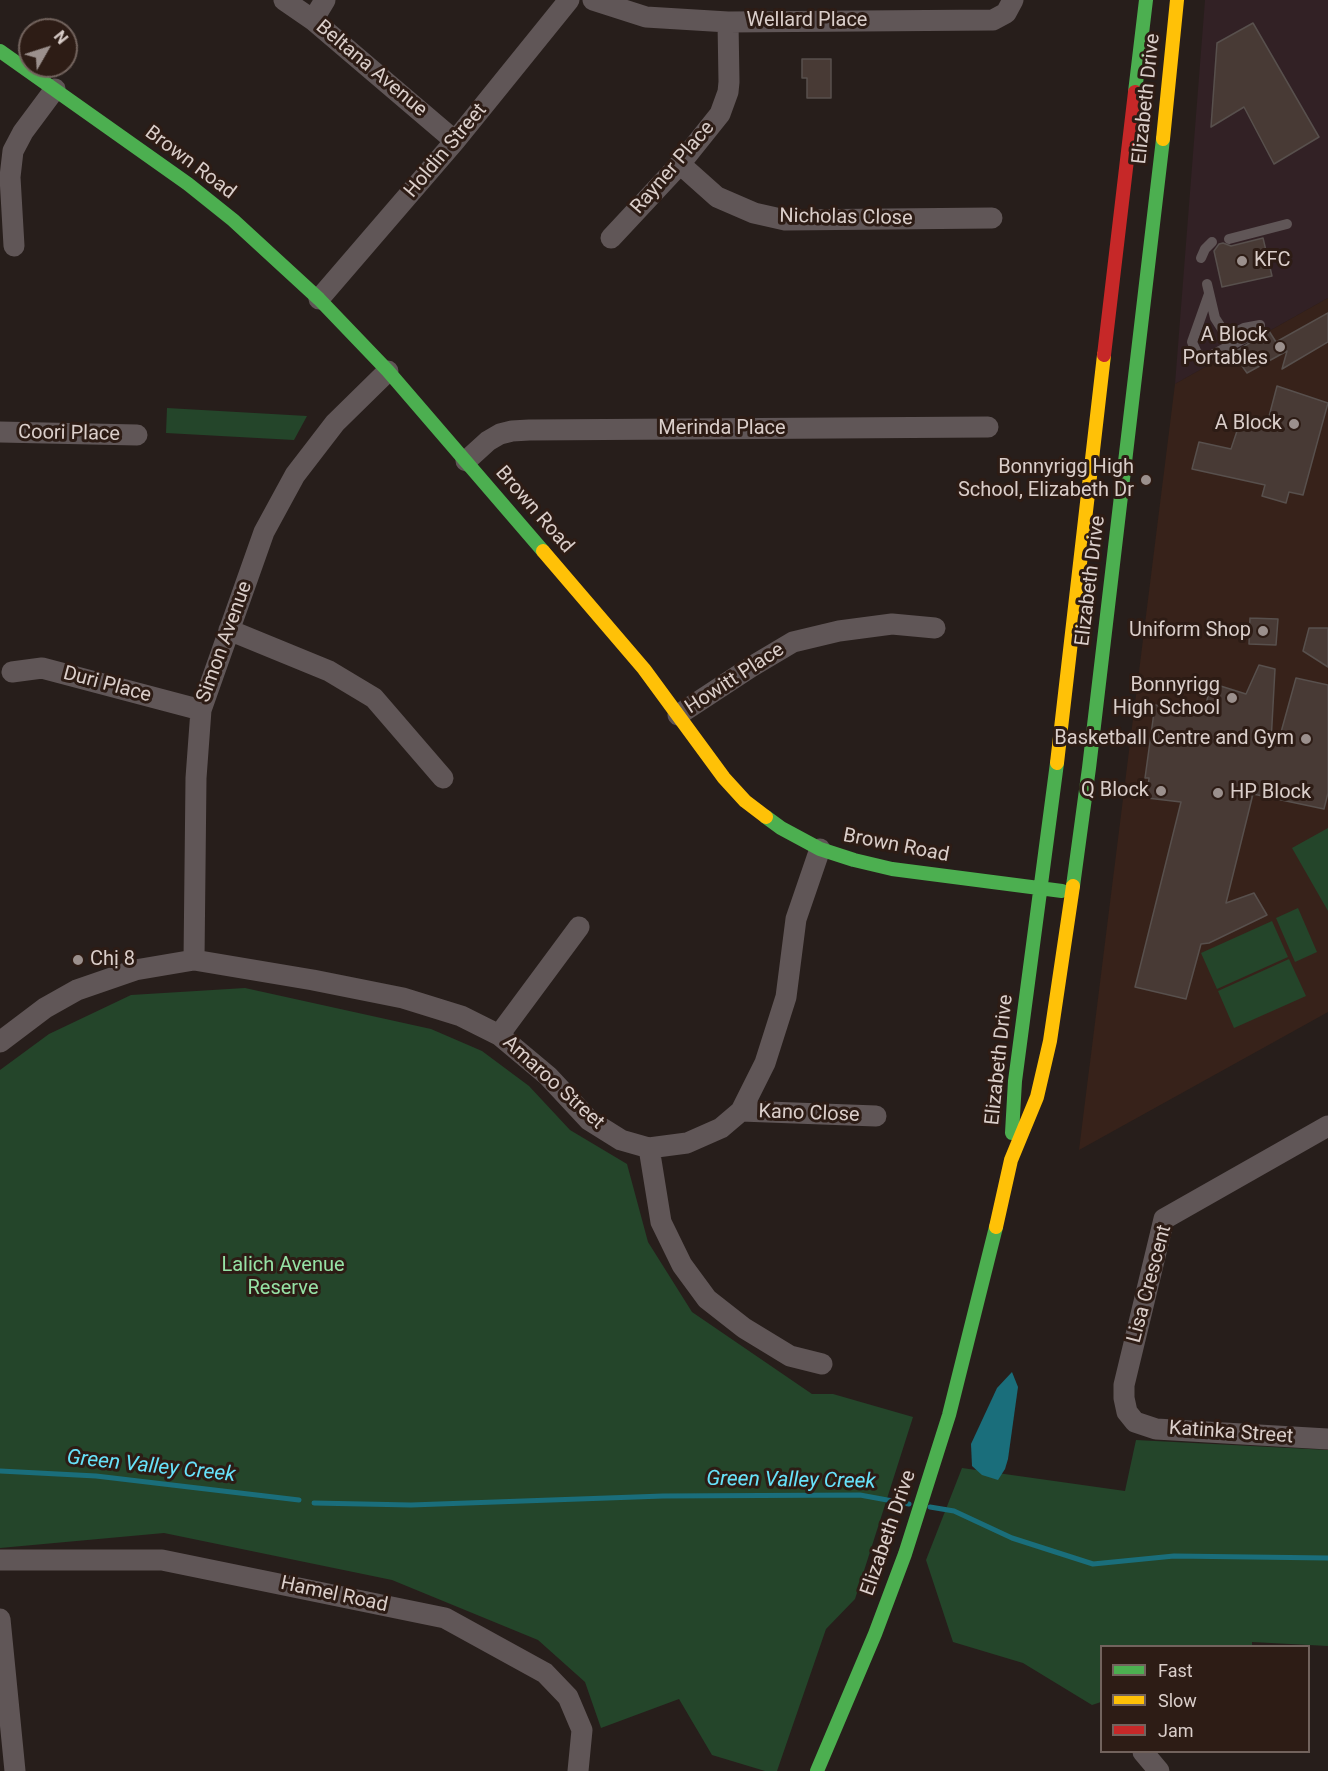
<!DOCTYPE html>
<html>
<head>
<meta charset="utf-8">
<style>
  body { margin:0 }
  #map { position:relative; width:1328px; height:1771px; overflow:hidden; background:#271e1b; font-family:Roboto,sans-serif }
  canvas { display:block }
  .legend { position:absolute; left:1100px; top:1645px; width:210px; height:108px; box-sizing:border-box; background:#2d1c15; border:2px solid #72635d; margin:0; padding:8px 10px; list-style:none; font-size:18px; color:#daceca }
  .legend li { display:flex; align-items:center; gap:12px; height:30px }
  .legend b { width:30px; border:2px solid #72635d }
  .north { position:absolute; left:18px; top:18px; width:60px; height:60px; box-sizing:border-box; background:#2d1c15; border:2px solid #72635d; border-radius:50%; rotate:51deg; font-size:16px; font-weight:700; line-height:24px; text-align:center; color:#daceca }
  .north::after { content:''; display:block; margin:auto; width:21px; height:27px; background:#9b908d; clip-path:polygon(50% 0,100% 100%,50% 72%,0 100%) }
</style>
</head>
<body>
<div id="map">
<canvas width="1328" height="1771"></canvas>
<ul class="legend">
<li><b style="height:8px;background:#4caf50"></b>Fast</li>
<li><b style="height:8px;background:#ffc107"></b>Slow</li>
<li><b style="height:8px;background:#c62828"></b>Jam</li>
</ul>
<div class="north">N</div>
</div>
<script>
const ctx = document.querySelector('canvas').getContext('2d');
ctx.lineJoin = 'round';
function fillPath(path, color) { ctx.fillStyle = color; ctx.fill(path, 'evenodd'); }
const toPath = rows => new Path2D(rows.map(r => 'M' + r).join(''));
function stroke(path, color, width, dash) { ctx.strokeStyle = color; ctx.lineWidth = width; ctx.lineCap = dash ? 'butt' : 'round'; ctx.setLineDash(dash || []); ctx.stroke(path); }
function drawText(font, color, halo, rows, align = 'center') {
  ctx.font = font + ' Roboto,sans-serif'; ctx.lineWidth = 6; ctx.setLineDash([]); ctx.textBaseline = 'middle'; ctx.strokeStyle = halo; ctx.fillStyle = color; for (const [text, x, y, turn = 0] of rows) {
    ctx.save(); ctx.translate(x, y); ctx.rotate((+turn || 0) * Math.PI / 180); ctx.textAlign = isNaN(turn) ? turn : align; if (halo) ctx.strokeText(text, 0, 0); ctx.fillText(text, 0, 0); ctx.restore();
  }
}
const commercial = toPath([
  [1205,0,1328,0,1328,298,1175,384]
]);
const built = toPath([
  [1328,298,1328,1012,1079,1150,1175,384]
]);
const green = toPath([
  [167,408,307,416,294,440,166,433],
  [1328,828,1328,911,1292,848],
  [1298,908,1317,952,1295,962,1276,918],
  [1272,921,1288,957,1217,989,1201,953],
  [1289,959,1306,996,1234,1028,1218,991],
  [245,988,431,1029,482,1051,529,1086,570,1130,627,1164,648,1242,692,1312,812,1394,833,1394,913,1417,855,1599,826,1629,777,1771,765,1771,712,1755,679,1699,601,1728,585,1682,538,1640,392,1580,164,1533,0,1548,0,1070,49,1034,131,995],
  [1136,1440,1328,1450,1328,1646,1252,1642,1252,1646,1102,1646,1101,1702,1092,1705,1023,1663,953,1642,926,1560,962,1468,1125,1491]
]);
const water = toPath([
  [1012,1372,1018,1387,1008,1459,1005,1469,998,1480,982,1475,972,1466,971,1444,997,1388]
]);
const stream = toPath([
  [0,1471,96,1476,299,1500],
  [314,1503,411,1505,663,1496,860,1495,909,1504],
  [930,1507,954,1511,1012,1538,1093,1564,1174,1556,1328,1558]
]);
const building = toPath([
  [1253,23,1319,137,1274,164,1244,107,1211,127,1217,43,1253,23],
  [802,59,831,59,831,98,807,98,807,78,802,78,802,59],
  [1263,238,1272,276,1222,287,1214,251,1219,244,1223,243,1231,246,1263,238],
  [1328,313,1328,342,1282,369,1287,351,1247,373,1233,353,1269,331,1276,342,1328,313],
  [1277,386,1328,403,1303,495,1289,492,1286,503,1262,496,1265,485,1192,469,1199,442,1231,449,1240,422,1266,428,1277,386],
  [1250,618,1278,619,1276,645,1249,644,1250,618],
  [1309,628,1328,628,1328,667,1303,651,1309,628],
  [1259,665,1275,669,1271,742,1278,743,1296,678,1328,685,1328,793,1324,809,1253,794,1226,903,1254,893,1267,915,1209,943,1201,944,1186,999,1135,987,1181,802,1147,798,1149,778,1145,778,1155,705,1204,713,1211,683,1246,694,1259,665]
]);
const lane = toPath([
  [1229,239,1287,224],
  [1201,258,1205,249,1212,242],
  [1207,284,1215,318,1224,332,1234,333,1244,328,1260,325],
  [1209,294,1192,342,1197,353,1202,356,1210,356,1251,335,1260,325]
]);
const street = toPath([
  [284,0,313,20,455,141],
  [593,0,646,17,728,22,993,20,1006,13,1013,0],
  [313,20,325,0],
  [680,164,717,197,754,213,785,220,992,218],
  [611,238,680,164,720,114,728,92,729,82,728,22],
  [14,246,10,177,13,151,23,132,55,89],
  [319,299,455,141,569,0],
  [0,432,137,435],
  [466,461,488,441,500,434,512,431,529,430,988,427],
  [229,630,329,671,374,698,443,778],
  [12,672,42,668,201,710],
  [678,715,751,667,793,642,839,631,892,624,935,628],
  [194,960,196,778,201,710,264,532,295,475,335,423,388,371],
  [499,1035,579,927],
  [0,1042,45,1008,77,990,135,970,194,960,313,980,403,998,461,1016,499,1035,548,1076,589,1120,621,1140,649,1148,687,1143,721,1128,741,1111,765,1063,786,997,796,919,820,849],
  [741,1111,876,1116],
  [1328,1126,1164,1219,1124,1385,1124,1398,1127,1412,1135,1422,1156,1429,1328,1439],
  [649,1148,661,1222,682,1265,707,1299,744,1328,790,1356,822,1364],
  [0,1560,162,1560,445,1618,545,1673,568,1697,582,1730,578,1771],
  [0,1619,15,1771],
  [1143,1752,1159,1771]
]);
const fast = toPath([
  [0,51,188,184,233,220,319,299,388,371,543,551],
  [1135,92,1146,0],
  [766,817,781,828,820,849,854,860,892,869,1062,891],
  [1073,886,1089,768,1163,139],
  [1012,1133,1015,1081,1057,763],
  [817,1771,875,1634,905,1554,949,1415,996,1227]
]);
const slow = toPath([
  [1163,139,1177,0],
  [543,551,644,669,724,778,745,801,766,817],
  [1057,763,1104,355],
  [996,1227,1011,1160,1037,1097,1050,1041,1073,886]
]);
const jam = toPath([
  [1104,355,1135,92]
]);
const markers = [
  [1242,261,6,"#9b908d"],
  [1280,347,6,"#9b908d"],
  [1294,424,6,"#9b908d"],
  [1146,480,6,"#9b908d"],
  [1263,631,6,"#9b908d"],
  [1232,698,6,"#9b908d"],
  [1306,739,6,"#9b908d"],
  [1161,791,6,"#9b908d"],
  [1218,793,6,"#9b908d"],
  [78,960,6,"#9b908d"]
];
const streetNames = [
  ["Wellard Place",807,21],
  ["Beltana Avenue",371,69,40],
  ["Elizabeth Drive",1147,99,-84],
  ["Holdin Street",446,151,-50],
  ["Brown Road",190,163,37],
  ["Rayner Place",673,168,-49],
  ["Nicholas Close",846,218,1],
  ["Merinda Place",722,429],
  ["Coori Place",69,434,1],
  ["Brown Road",534,510,49],
  ["Elizabeth Drive",1091,581,-83],
  ["Simon Avenue",225,642,-70],
  ["Howitt Place",735,679,-33],
  ["Duri Place",107,685,15],
  ["Brown Road",896,846,11],
  ["Elizabeth Drive",1000,1060,-84],
  ["Amaroo Street",553,1083,42],
  ["Kano Close",809,1114,2],
  ["Lisa Crescent",1150,1284,-75],
  ["Katinka Street",1231,1433,4],
  ["Elizabeth Drive",889,1533,-71],
  ["Hamel Road",334,1595,12]
];
const poiNames = [
  ["KFC",1254,261,"left"],
  ["A Block",1268,336],
  ["Portables",1268,359],
  ["A Block",1282,424],
  ["Bonnyrigg High",1134,468],
  ["School, Elizabeth Dr",1134,491],
  ["Uniform Shop",1251,631],
  ["Bonnyrigg",1220,686],
  ["High School",1220,709],
  ["Basketball Centre and Gym",1294,739],
  ["Q Block",1149,791],
  ["HP Block",1230,793,"left"],
  ["Chị 8",90,960,"left"]
];
const parkNames = [
  ["Lalich Avenue",283,1266],
  ["Reserve",283,1289]
];
const waterNames = [
  ["Green Valley Creek",151,1467,6],
  ["Green Valley Creek",791,1481,1]
];
fillPath(commercial, '#322125');
fillPath(built, '#37221a');
fillPath(green, '#24452a');
fillPath(water, '#1a6e7b');
stroke(stream, '#1a6e7b', 5);
fillPath(building, '#483a35');
stroke(building, '#58504d', 1.5);
stroke(lane, '#605657', 10);
stroke(street, '#605657', 21);
stroke(fast, '#4caf50', 14);
stroke(slow, '#ffc107', 14);
stroke(jam, '#c62828', 14);
for (const [x, y, r, color] of markers) { const dot = new Path2D(); dot.arc(x, y, r, 0, 2 * Math.PI); ctx.fillStyle = color; ctx.fill(dot); stroke(dot, '#2d1c15', 2); }
drawText('20px', '#daceca', '#2d1c15', streetNames);
drawText('20px', '#daceca', '#2d1c15', poiNames, 'right');
drawText('20px', '#96e2a5', '#2d1c15', parkNames);
drawText('italic 21px', '#67e2fa', '#2d1c15', waterNames);
</script>
</body>
</html>
